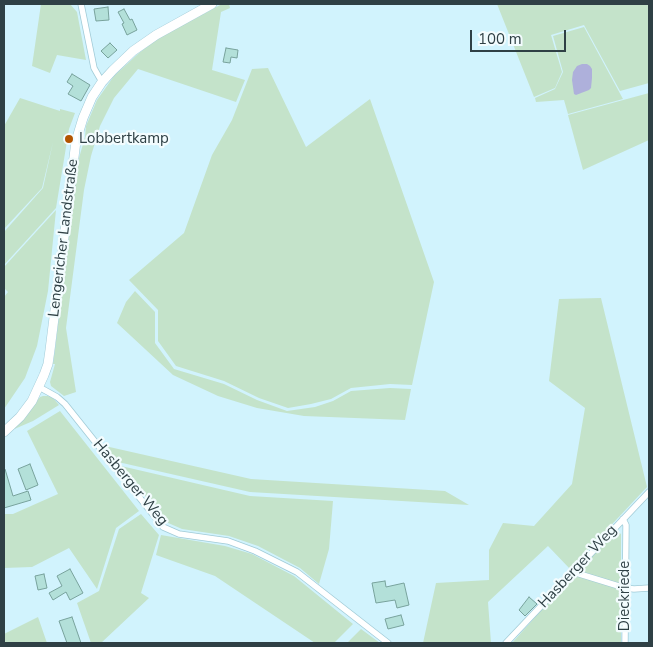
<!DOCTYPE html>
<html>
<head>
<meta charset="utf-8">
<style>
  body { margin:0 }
  #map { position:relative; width:653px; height:647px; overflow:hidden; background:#d1f3fd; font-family:"Nunito Sans",sans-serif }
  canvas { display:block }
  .frame { position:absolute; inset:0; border:5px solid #2f4045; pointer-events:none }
  .scale { position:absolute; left:470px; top:30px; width:96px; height:22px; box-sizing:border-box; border:2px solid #2f4045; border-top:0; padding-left:6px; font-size:15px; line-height:18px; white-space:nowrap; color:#2f4045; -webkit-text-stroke:4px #f3fcfe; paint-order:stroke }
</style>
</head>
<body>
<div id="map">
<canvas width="653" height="647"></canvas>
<div class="frame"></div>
<div class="scale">100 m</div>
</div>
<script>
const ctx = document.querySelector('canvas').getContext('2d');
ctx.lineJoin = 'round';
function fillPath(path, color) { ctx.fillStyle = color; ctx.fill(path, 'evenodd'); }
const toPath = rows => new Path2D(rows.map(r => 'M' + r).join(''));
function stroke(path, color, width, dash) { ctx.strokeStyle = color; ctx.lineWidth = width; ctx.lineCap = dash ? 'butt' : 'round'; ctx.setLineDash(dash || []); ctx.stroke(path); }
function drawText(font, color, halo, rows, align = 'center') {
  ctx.font = font + ' "Nunito Sans",sans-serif'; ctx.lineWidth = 4.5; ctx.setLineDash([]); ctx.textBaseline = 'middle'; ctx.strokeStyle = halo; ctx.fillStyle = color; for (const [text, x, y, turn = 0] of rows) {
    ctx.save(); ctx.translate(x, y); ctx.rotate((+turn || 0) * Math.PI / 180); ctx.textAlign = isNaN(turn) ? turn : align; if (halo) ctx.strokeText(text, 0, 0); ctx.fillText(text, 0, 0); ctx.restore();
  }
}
const green = toPath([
  [41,4,70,4,77,12,86,60,57,55,50,73,32,66],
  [222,4,229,4,230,8,221,12,212,70,245,80,236,102,138,69,114,98,100,126,91,156,84,190,66,328,76,392,64,396,51,386,50,382,55,364,53,364,55,350,77,165,85,137,86,126,97,100,114,76,139,53,157,39],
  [497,4,649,4,649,83,620,91,584,25,551,35,562,72,555,88,534,97],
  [584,27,623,99,568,114,564,100,536,102,535,98,555,89,563,72,553,36],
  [268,68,306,147,370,99,434,282,412,385,390,384,351,388,331,399,311,404,288,408,259,398,224,381,176,366,158,341,158,310,129,280,184,233,212,155,232,120,252,69],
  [649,93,649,140,583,170,568,115],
  [20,98,60,111,60,109,75,113,69,129,56,208,4,265,4,232,43,188,53,142,42,188,4,229,4,126],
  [56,210,48,291,37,346,25,378,4,409,4,297,8,292,4,288,4,267],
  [135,291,155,312,155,343,174,369,224,384,257,400,287,411,315,407,333,401,351,391,390,388,411,389,405,420,304,416,257,408,218,396,173,375,117,323,126,302],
  [601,298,647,487,570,569,548,546,488,602,491,643,423,643,436,583,489,580,489,550,503,523,534,526,572,484,585,408,549,381,559,299],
  [43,396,48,396,53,398,59,405,33,421,12,430,23,419,40,397],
  [60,411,139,511,116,528,97,589,69,548,32,567,4,568,4,514,13,514,58,494,27,431],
  [105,446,251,479,445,491,469,505,250,492,118,462],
  [121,466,250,496,333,501,329,549,319,584,300,568,258,546,229,536,182,529,166,522],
  [141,514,159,535,141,593,149,598,101,643,91,643,77,603,99,591,119,529],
  [614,529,621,534,621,643,512,643],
  [161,535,225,546,252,554,294,576,353,624,334,643,315,643,215,576,156,555],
  [38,617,47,643,4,643,4,634],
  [361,629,380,643,347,643]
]);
const water = toPath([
  [582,64,587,64,590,66,592,69,592,78,591,88,589,90,576,95,574,94,572,80,573,72,577,66]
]);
const building = toPath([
  [108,7,109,20,96,21,94,9,108,7],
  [124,9,130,20,132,19,137,30,127,35,122,24,124,23,118,12,124,9],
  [110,43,117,50,108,58,101,51,110,43],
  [226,48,238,50,237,58,231,57,230,63,223,62,226,48],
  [72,74,90,85,81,101,68,94,73,86,67,82,72,74],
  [30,464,38,485,26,490,18,469,30,464],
  [4,469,5,469,13,496,28,491,31,500,4,508,4,469],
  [70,569,83,593,70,600,66,592,53,600,49,593,62,586,57,576,70,569],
  [44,574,47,588,38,590,35,576,44,574],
  [385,581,386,587,404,583,409,605,397,608,395,600,376,603,372,583,385,581],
  [529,597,537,604,525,616,519,610,529,597],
  [401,615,404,625,388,629,385,619,401,615],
  [72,617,81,643,67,643,59,621,72,617]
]);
const street = toPath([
  [81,4,94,68,102,82],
  [39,387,57,397,65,404,163,527,179,534,228,541,255,551,297,572,388,643],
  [623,519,626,525,625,643],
  [573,572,625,588,634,589,649,588],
  [506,643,649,492]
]);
const secondary = toPath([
  [4,432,20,417,32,401,44,375,48,364,50,350,76,141,83,118,92,97,102,82,113,70,133,51,156,35,212,4]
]);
const markers = [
  [69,139,5,"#b35500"]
];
const poiNames = [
  ["Lobbertkamp",79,139]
];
const streetNames = [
  ["Lengericher Landstraße",64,238,-83],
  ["Hasberger Weg",130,483,50],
  ["Hasberger Weg",578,567,-47],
  ["Dieckriede",625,596,-90]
];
fillPath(green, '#c4e3ca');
fillPath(water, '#aeb0db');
fillPath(building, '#b3e0d9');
stroke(building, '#78a29c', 1);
stroke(street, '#a1cbd7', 7);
stroke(secondary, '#a1cbd7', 10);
stroke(street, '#fff', 5.5);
stroke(secondary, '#fff', 9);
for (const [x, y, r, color] of markers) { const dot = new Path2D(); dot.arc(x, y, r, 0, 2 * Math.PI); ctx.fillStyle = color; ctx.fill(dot); stroke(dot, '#f3fcfe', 2); }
drawText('15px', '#2f4045', '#f3fcfe', poiNames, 'left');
drawText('15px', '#2f4045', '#f3fcfe', streetNames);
</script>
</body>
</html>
